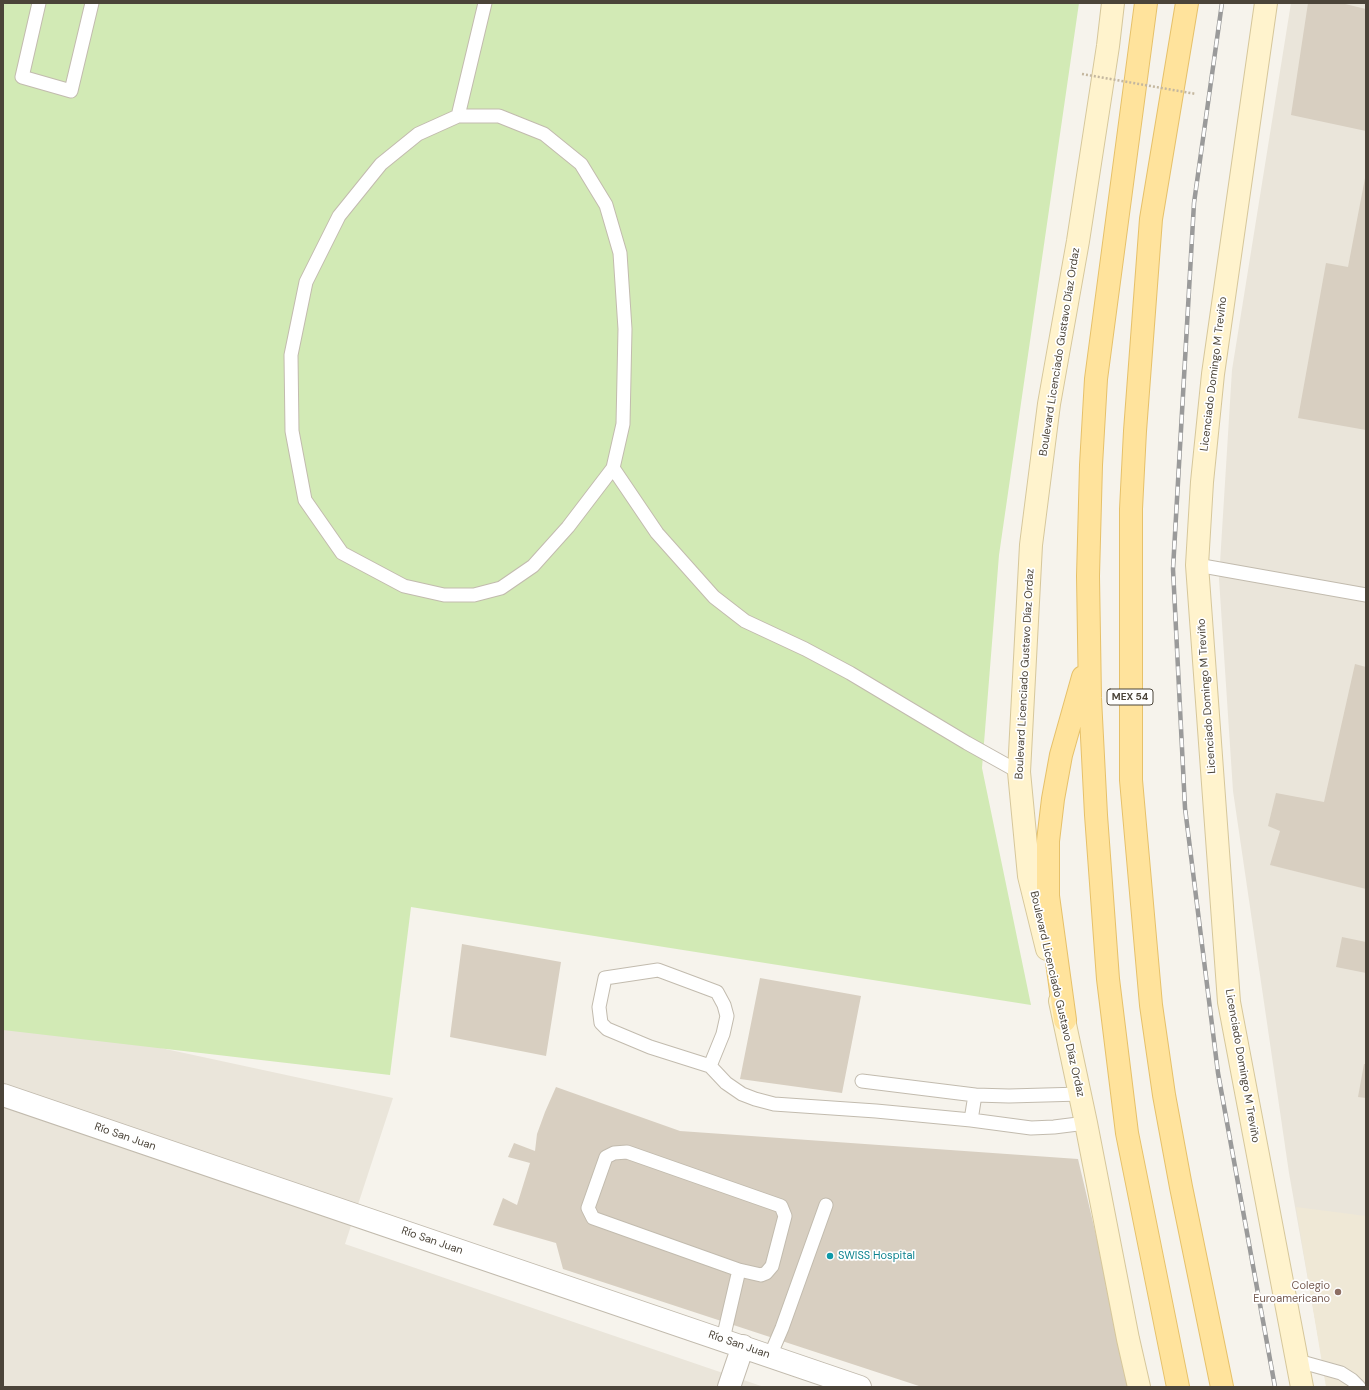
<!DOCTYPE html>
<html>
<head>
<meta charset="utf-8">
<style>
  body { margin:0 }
  #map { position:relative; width:1369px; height:1390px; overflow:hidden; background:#f6f3ec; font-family:"DM Sans",sans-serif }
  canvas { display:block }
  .frame { position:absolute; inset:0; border:4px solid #4b4439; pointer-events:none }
</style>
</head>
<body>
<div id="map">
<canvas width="1369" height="1390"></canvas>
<div class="frame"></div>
</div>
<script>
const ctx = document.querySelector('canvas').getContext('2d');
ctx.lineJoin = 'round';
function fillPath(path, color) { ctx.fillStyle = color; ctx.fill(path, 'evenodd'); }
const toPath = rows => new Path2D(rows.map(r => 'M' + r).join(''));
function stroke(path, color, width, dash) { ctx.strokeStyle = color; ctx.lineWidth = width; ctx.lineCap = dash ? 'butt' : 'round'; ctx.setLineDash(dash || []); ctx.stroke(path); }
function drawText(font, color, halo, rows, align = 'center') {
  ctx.font = font + ' "DM Sans",sans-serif'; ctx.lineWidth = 3.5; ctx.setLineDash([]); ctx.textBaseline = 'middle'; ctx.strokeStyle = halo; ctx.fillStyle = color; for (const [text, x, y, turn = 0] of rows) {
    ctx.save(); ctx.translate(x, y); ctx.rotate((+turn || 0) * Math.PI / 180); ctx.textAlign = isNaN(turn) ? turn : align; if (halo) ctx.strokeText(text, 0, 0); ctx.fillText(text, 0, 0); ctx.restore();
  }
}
const residential = toPath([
  [1291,3,1366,3,1366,1387,1327,1387,1289,1173,1233,791,1219,579,1232,370],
  [3,1014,393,1098,345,1244,764,1387,3,1387]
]);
const education = toPath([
  [1296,1207,1366,1216,1366,1387,1326,1387]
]);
const green = toPath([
  [3,3,1079,3,999,555,982,768,1031,1005,411,907,390,1075,3,1030]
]);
const building = toPath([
  [1308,3,1341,3,1366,9,1366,131,1291,115],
  [1365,178,1366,178,1366,430,1298,418,1326,263,1348,267],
  [1355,664,1366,667,1366,889,1270,865,1280,831,1268,826,1276,793,1324,802],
  [1342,937,1366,942,1366,973,1336,967],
  [462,944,561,962,546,1056,450,1037],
  [760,978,861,996,842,1093,740,1079],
  [1364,1064,1366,1064,1366,1098,1358,1097],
  [556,1087,680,1131,1078,1159,1132,1387,922,1387,563,1269,556,1243,493,1225,503,1198,517,1205,530,1163,508,1157,514,1143,535,1151,537,1134,545,1112]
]);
const service = toPath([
  [39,3,22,77,71,91,92,3],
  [458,116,485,3],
  [613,468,568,527,533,566,501,588,474,595,444,595,404,586,342,553,305,500,292,431,291,355,306,282,339,216,381,164,418,134,458,116,499,116,544,134,581,164,606,205,620,253,625,329,623,424,613,468,657,533,714,597,745,621,805,649,850,673,967,743,1019,772],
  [1197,565,1366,595],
  [710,1066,723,1034,727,1016,724,1005,717,992,658,970,605,978,599,1007,601,1023,607,1029,650,1047,710,1066,726,1083,742,1094,755,1099,774,1104,876,1111,971,1120,1031,1128,1054,1127,1086,1123],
  [862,1081,975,1095,1009,1096,1081,1094],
  [971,1120,975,1095],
  [723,1339,739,1270,761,1275,766,1273,772,1266,785,1216,781,1206,627,1152,614,1153,606,1157,588,1208,593,1218,739,1270],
  [770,1356,782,1328,826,1205],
  [1298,1361,1341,1373,1352,1380,1359,1387]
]);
const minor = toPath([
  [3,1095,860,1387],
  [729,1387,743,1346]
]);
const secondary = toPath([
  [1266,3,1213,374,1202,482,1197,565,1229,1002,1302,1387],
  [1047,949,1029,876,1019,772,1031,545,1049,404,1078,241,1108,46,1113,3],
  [1060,1001,1086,1123,1128,1339,1139,1387]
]);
const primary = toPath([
  [1146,3,1096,379,1091,465,1088,576,1090,698,1096,815,1108,979,1127,1133,1178,1387],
  [1187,3,1151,219,1135,431,1131,509,1131,780,1151,1005,1164,1095,1181,1187,1222,1387],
  [1065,1020,1048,896,1048,841,1053,799,1061,755,1083,677]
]);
const rail = toPath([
  [1222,3,1194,203,1173,569,1185,808,1218,1073,1275,1387]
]);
const pathBridge = toPath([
  [1082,74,1196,94]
]);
const markers = [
  [830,1256,4,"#0f9aa8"],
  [1338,1292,4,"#8d6e63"]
];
const shields = [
  [1130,697,46]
];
const shieldNames = [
  ["MEX 54",1130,697]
];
const streetNames = [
  ["Boulevard Licenciado Gustavo Díaz Ordaz",1060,352,-81],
  ["Licenciado Domingo M Treviño",1214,374,-83],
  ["Boulevard Licenciado Gustavo Díaz Ordaz",1025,674,-87],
  ["Licenciado Domingo M Treviño",1207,696,-94],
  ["Boulevard Licenciado Gustavo Díaz Ordaz",1057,994,77],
  ["Licenciado Domingo M Treviño",1242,1066,80],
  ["Río San Juan",125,1137,19],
  ["Río San Juan",432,1241,19],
  ["Río San Juan",739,1345,19]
];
const cultureNames = [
  ["SWISS Hospital",838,1256]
];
const educationNames = [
  ["Colegio",1330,1286],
  ["Euroamericano",1330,1299]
];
fillPath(residential, '#eae5da');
fillPath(education, '#efe8d6');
fillPath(green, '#d2eab5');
fillPath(building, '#d8cfc1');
stroke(service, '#c2bbae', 15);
stroke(minor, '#c2bbae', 24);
stroke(secondary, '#d6c79b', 24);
stroke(primary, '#e6c16a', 24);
stroke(service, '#fff', 13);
stroke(minor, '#fff', 22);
stroke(secondary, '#fff3cd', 22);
stroke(primary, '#ffe39c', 22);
stroke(rail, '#9a9a9a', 4.5);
stroke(rail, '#fff', 3, [9]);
stroke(pathBridge, '#c4b79f', 2.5, [2, 2]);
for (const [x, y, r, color] of markers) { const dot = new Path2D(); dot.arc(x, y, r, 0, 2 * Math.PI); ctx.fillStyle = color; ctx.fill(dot); stroke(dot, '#fff', 1.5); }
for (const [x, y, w] of shields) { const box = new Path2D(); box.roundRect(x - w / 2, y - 8, w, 16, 3); ctx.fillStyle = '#fff'; ctx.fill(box); stroke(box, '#4b4439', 1); }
drawText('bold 10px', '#4b4439', null, shieldNames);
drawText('11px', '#4b4439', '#fff', streetNames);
drawText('11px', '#0d838f', '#fff', cultureNames, 'left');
drawText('11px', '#785e54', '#fff', educationNames, 'right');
</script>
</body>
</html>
